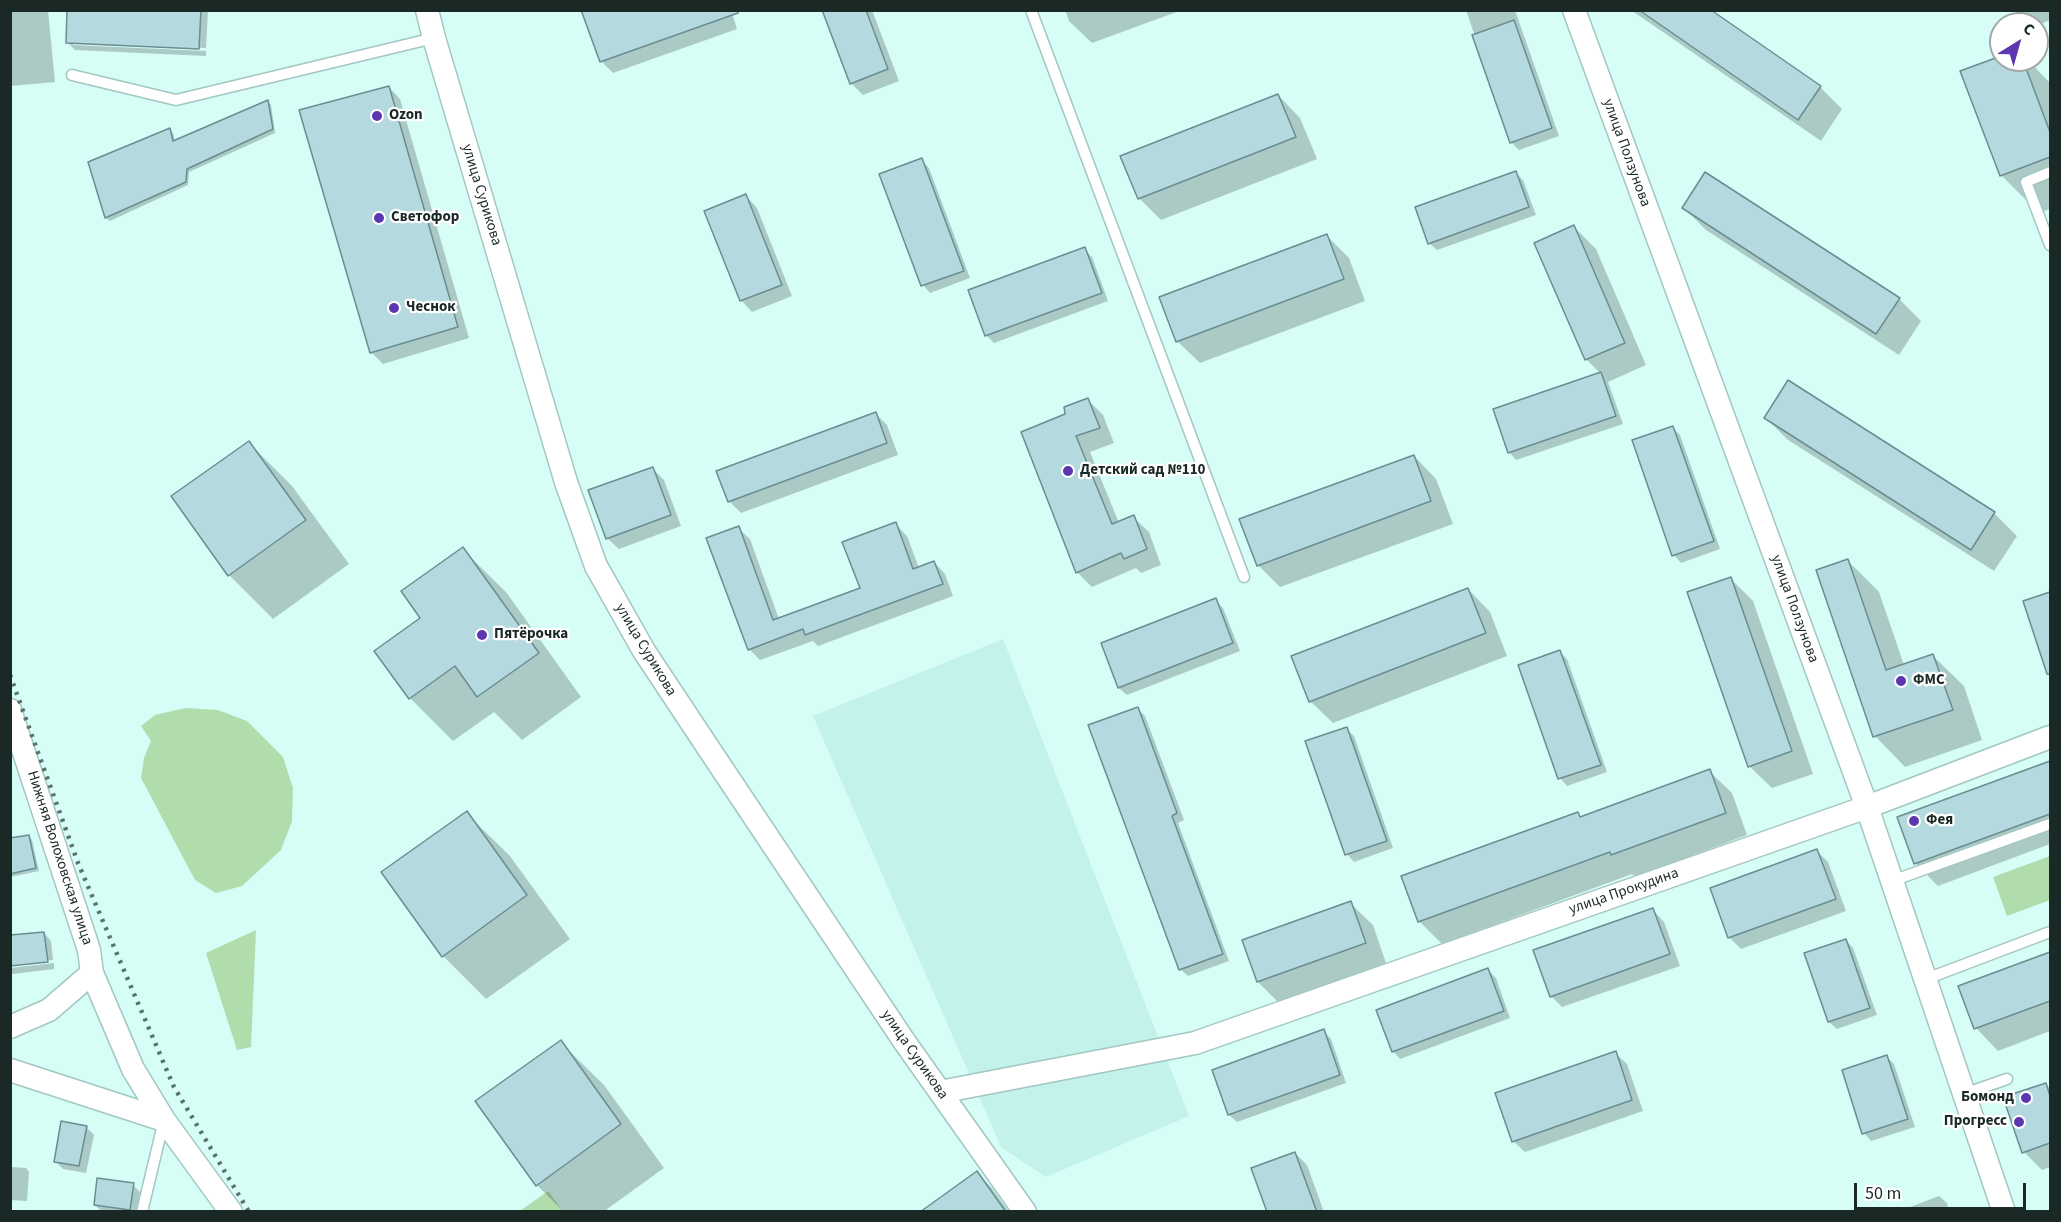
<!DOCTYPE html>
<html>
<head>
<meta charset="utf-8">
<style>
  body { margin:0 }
  #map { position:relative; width:2061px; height:1222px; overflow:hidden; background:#d7fdf7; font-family:"Source Sans 3",sans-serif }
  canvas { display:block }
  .frame { position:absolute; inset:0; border:12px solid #1a2826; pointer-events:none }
  .north { position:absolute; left:1989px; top:12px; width:60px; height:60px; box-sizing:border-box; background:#fff; border:2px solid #a3a9a8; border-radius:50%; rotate:37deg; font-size:16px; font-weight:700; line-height:24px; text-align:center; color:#1a2826 }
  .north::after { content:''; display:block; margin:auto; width:21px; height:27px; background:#5c37af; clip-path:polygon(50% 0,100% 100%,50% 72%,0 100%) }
  .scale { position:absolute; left:1854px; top:1183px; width:172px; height:27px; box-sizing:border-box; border:3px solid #1a2826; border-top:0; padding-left:8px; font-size:18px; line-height:21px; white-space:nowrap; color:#1a2826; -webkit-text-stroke:4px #fff; paint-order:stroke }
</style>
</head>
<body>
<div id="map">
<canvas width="2061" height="1222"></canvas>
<div class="frame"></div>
<div class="north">С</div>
<div class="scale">50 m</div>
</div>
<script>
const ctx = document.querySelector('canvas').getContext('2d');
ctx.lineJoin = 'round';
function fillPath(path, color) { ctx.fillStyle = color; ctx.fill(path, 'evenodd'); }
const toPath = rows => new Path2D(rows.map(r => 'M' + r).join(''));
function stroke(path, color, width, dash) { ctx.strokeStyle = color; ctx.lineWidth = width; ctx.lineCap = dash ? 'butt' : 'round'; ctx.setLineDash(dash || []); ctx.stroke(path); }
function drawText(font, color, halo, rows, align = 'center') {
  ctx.font = font + ' "Source Sans 3",sans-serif'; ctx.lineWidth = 4.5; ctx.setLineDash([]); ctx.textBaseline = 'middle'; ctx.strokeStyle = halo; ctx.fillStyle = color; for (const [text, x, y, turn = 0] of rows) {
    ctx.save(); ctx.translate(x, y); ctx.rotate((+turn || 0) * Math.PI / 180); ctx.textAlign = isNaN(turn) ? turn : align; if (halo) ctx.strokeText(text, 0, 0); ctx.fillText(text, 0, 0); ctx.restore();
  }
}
const built = toPath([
  [1003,639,1189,1116,1046,1177,1001,1147,813,716]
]);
const green = toPath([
  [185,708,218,710,247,721,283,757,293,788,292,821,281,850,242,886,216,893,195,880,141,778,144,758,151,741,141,726,155,715],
  [2050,856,2050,900,2007,916,1993,877],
  [256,930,251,1047,237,1050,206,953],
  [548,1191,563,1211,520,1211]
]);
const shadow = toPath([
  [10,10,48,10,55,82,10,86],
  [69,10,208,10,206,48,73,42,73,45,206,51,206,56,75,50,67,42],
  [731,10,737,29,613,73,601,61],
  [823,10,872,10,899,81,863,95,851,83],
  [1065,10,1182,10,1092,43,1069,21],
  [1466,10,1515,10,1559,136,1519,150,1511,142],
  [1631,10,1708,10,1820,87,1842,109,1821,141],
  [2017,10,2050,10,2050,20,2037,26,2037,24,2030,24],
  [2001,57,2001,60,2028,60,2050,83,2050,209,2039,213,2002,176,1962,72],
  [389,87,400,99,469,338,383,364,371,352],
  [1278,95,1300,118,1317,159,1161,220,1139,198],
  [267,101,271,105,275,133,189,172,188,185,110,221,106,218,90,163,170,130,173,133,175,141],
  [921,160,929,168,970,278,930,293,923,285,881,175],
  [1516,173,1523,180,1536,215,1437,250,1429,243],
  [746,196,757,208,792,296,752,312,741,300],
  [1684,208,1899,299,1921,321,1899,355,1706,230],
  [1574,227,1596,249,1646,365,1608,382,1623,424,1516,460,1509,452,1601,374,1586,359],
  [1327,236,1349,258,1365,301,1200,363,1177,341],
  [1084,249,1092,257,1108,301,994,343,986,335],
  [1789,382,1994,513,2017,536,1994,571,1788,440,1766,418],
  [1087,399,1103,415,1114,443,1090,452,1119,523,1133,517,1149,532,1161,565,1141,573,1136,568,1092,587,1077,572,1067,415],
  [876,414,887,425,898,455,741,513,729,501],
  [1673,428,1680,435,1720,549,1681,563,1674,555],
  [249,443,292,486,349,564,273,619,229,575,173,497],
  [1414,456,1436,479,1453,524,1280,587,1258,565],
  [652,468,664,480,681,526,619,549,607,538],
  [895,524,907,536,919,568,934,562,945,574,953,596,818,646,813,641,760,660,749,649,738,528,750,539,779,619,861,589],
  [462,549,506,592,581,697,522,740,494,712,453,741,410,698,423,618],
  [1848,561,1879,592,1904,665,1933,656,1964,686,1982,740,1905,767,1875,736],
  [1731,579,1753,601,1813,774,1772,788,1749,766],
  [1468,589,1490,612,1507,656,1333,723,1310,701],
  [2050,593,2050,667,2044,661,2024,602],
  [1215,600,1223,608,1240,651,1127,695,1119,688,1102,644],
  [1560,652,1567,659,1607,772,1567,786,1560,778],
  [1138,709,1145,716,1184,820,1178,823,1229,961,1188,976,1180,969],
  [1346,729,1354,736,1393,848,1354,862,1347,854],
  [2050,763,2050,844,1938,886,1915,863,1899,818],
  [1709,771,1732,793,1747,835,1635,877,1632,874,1442,944,1419,921,1577,814,1581,818],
  [466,813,510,856,570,939,486,999,443,956],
  [29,836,32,840,39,871,10,877,10,840],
  [1817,851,1828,862,1846,911,1741,949,1729,937],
  [1350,903,1373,925,1387,966,1280,1004,1258,982,1243,941],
  [1653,910,1664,922,1680,966,1562,1007,1551,996],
  [44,933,51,941,53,960,10,964],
  [1846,940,1853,948,1877,1015,1837,1029,1829,1022],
  [2050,954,2050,1031,1998,1051,1976,1028,1960,987],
  [54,963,54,969,13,974,10,971,10,968],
  [1488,970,1496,978,1510,1018,1400,1059,1393,1051],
  [1323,1031,1331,1039,1346,1083,1237,1122,1229,1115,1214,1071],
  [560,1042,604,1085,664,1168,603,1212,564,1212,537,1185],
  [1615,1053,1627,1064,1643,1111,1525,1152,1513,1141],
  [1887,1057,1894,1064,1915,1127,1871,1141,1864,1133],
  [2046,1084,2050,1089,2050,1167,2042,1170,2024,1152],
  [86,1127,94,1135,86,1173,63,1169,55,1161],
  [1295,1153,1307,1165,1324,1212,1268,1212],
  [10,1167,26,1168,29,1172,27,1201,10,1200],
  [977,1173,991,1187,1009,1212,922,1212],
  [133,1185,140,1192,138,1212,102,1212,95,1205],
  [1939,1196,1947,1203,1949,1212,1897,1212]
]);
const building = toPath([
  [67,10,201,10,199,49,66,43,67,10],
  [581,10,738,10,738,13,600,62,581,10],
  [822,10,866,10,888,69,850,84,822,10],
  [1639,10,1711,10,1821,86,1798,120,1639,10],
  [1514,20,1552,128,1510,143,1472,35,1514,20],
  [2001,56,2001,60,2023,60,2050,132,2050,157,2000,176,1960,71,2001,56],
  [389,86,458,327,370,353,299,110,389,86],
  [1278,94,1296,137,1138,199,1120,156,1278,94],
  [268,100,273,129,187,169,186,182,105,218,88,162,170,128,173,141,268,100],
  [922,158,964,271,921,286,879,174,922,158],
  [1516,171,1529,207,1428,244,1415,207,1516,171],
  [1705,172,1900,298,1876,334,1682,208,1705,172],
  [746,194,782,285,740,301,704,211,746,194],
  [1574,225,1625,343,1585,360,1534,243,1574,225],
  [1327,234,1344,279,1176,342,1159,297,1327,234],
  [1085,247,1102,293,985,336,968,290,1085,247],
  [1601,372,1616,416,1508,453,1493,409,1601,372],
  [1788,380,1995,512,1971,550,1764,418,1788,380],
  [1088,398,1100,428,1076,436,1112,524,1134,515,1147,549,1124,559,1121,553,1076,573,1021,432,1065,414,1064,407,1088,398],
  [876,412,887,443,728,502,716,471,876,412],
  [1673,426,1714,541,1672,556,1632,440,1673,426],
  [249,441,306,520,228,576,171,496,249,441],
  [1414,455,1431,501,1257,566,1239,519,1414,455],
  [653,467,671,515,606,539,588,490,653,467],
  [896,522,913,569,934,561,943,584,805,635,803,629,748,650,706,538,739,526,773,620,860,588,842,542,896,522],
  [463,547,539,653,477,697,455,666,409,699,374,651,420,618,401,591,463,547],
  [1848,559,1886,670,1933,654,1953,710,1873,737,1816,570,1848,559],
  [1731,577,1792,751,1748,767,1687,592,1731,577],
  [1468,588,1486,633,1309,702,1291,656,1468,588],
  [2050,592,2050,674,2047,674,2023,601,2050,592],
  [1216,598,1233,643,1118,688,1101,643,1216,598],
  [1560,650,1601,765,1558,779,1518,665,1560,650],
  [1138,707,1177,813,1172,816,1223,954,1179,970,1088,725,1138,707],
  [1347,727,1387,841,1345,855,1305,741,1347,727],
  [2050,761,2050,814,1914,864,1897,817,2050,761],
  [1710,769,1726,813,1611,855,1610,852,1418,922,1401,876,1578,812,1580,817,1710,769],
  [467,811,527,895,442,957,381,872,467,811],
  [29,835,36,868,10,874,10,838,29,835],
  [1817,849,1836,899,1728,938,1710,888,1817,849],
  [1351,901,1366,943,1257,982,1242,940,1351,901],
  [1653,908,1670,954,1550,997,1533,950,1653,908],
  [44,932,48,962,10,966,10,935,44,932],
  [1846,939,1870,1008,1828,1022,1804,953,1846,939],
  [2050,952,2050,1001,1974,1029,1958,986,2050,952],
  [1488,968,1504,1011,1392,1052,1376,1010,1488,968],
  [1324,1029,1340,1075,1228,1115,1212,1070,1324,1029],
  [561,1040,621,1124,536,1186,475,1101,561,1040],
  [1616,1051,1632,1100,1512,1142,1495,1093,1616,1051],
  [1887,1055,1908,1119,1862,1134,1842,1070,1887,1055],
  [2046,1083,2050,1096,2050,1143,2022,1153,2003,1097,2046,1083],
  [61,1121,87,1126,79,1166,54,1162,61,1121],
  [1295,1152,1317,1212,1267,1212,1251,1168,1295,1152],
  [977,1171,1006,1212,920,1212,977,1171],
  [97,1178,134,1183,130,1210,94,1205,97,1178]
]);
const lane = toPath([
  [1031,10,1244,577],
  [72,75,176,100,434,38],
  [2050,172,2026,182,2050,245],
  [1892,881,2050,824],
  [1926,979,2050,932],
  [1964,1094,2007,1079],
  [142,1212,164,1120]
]);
const street = toPath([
  [427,10,434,38,566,482,596,566,644,651,711,752,904,1041,1025,1212],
  [1574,10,1867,807,2004,1212],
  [10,710,89,950,92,973,133,1069,164,1120,231,1212],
  [10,1027,49,1010,92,973],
  [10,1070,164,1120],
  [940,1092,1195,1043,1867,807,2050,737]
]);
const rail = toPath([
  [10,675,78,863,174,1087,249,1212]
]);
const markers = [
  [377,116,6,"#5c37af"],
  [379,218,6,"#5c37af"],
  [394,308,6,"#5c37af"],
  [1068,471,6,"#5c37af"],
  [482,635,6,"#5c37af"],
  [1901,681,6,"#5c37af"],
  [1914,821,6,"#5c37af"],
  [2026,1098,6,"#5c37af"],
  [2019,1122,6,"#5c37af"]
];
const poiNames = [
  ["Ozon",389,116],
  ["Светофор",391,218],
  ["Чеснок",406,308],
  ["Детский сад №110",1080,471],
  ["Пятёрочка",494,635],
  ["ФМС",1913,681],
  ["Фея",1926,821],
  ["Бомонд",2014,1098,"right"],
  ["Прогресс",2007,1122,"right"]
];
const streetNames = [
  ["улица Ползунова",1626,153,70],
  ["улица Сурикова",481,195,73],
  ["улица Ползунова",1794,609,70],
  ["улица Сурикова",645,650,59],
  ["Нижняя Волоховская улица",59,858,72],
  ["улица Прокудина",1624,892,-19],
  ["улица Сурикова",914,1055,55]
];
fillPath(built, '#c3f2eb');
fillPath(green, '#b1ddad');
fillPath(shadow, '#0003');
fillPath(building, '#b4d9de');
stroke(building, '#6a8d92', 1.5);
stroke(lane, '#a2c7c1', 13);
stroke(street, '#a2c7c1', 25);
stroke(lane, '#fff', 10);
stroke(street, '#fff', 22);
stroke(rail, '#5b716e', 4.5, [3, 6]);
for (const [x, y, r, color] of markers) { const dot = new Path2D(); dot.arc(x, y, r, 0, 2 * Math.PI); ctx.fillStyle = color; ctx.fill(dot); stroke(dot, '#fff', 2); }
drawText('bold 15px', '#1a2826', '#fff', poiNames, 'left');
drawText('15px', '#1a2826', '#fff', streetNames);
</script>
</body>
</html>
